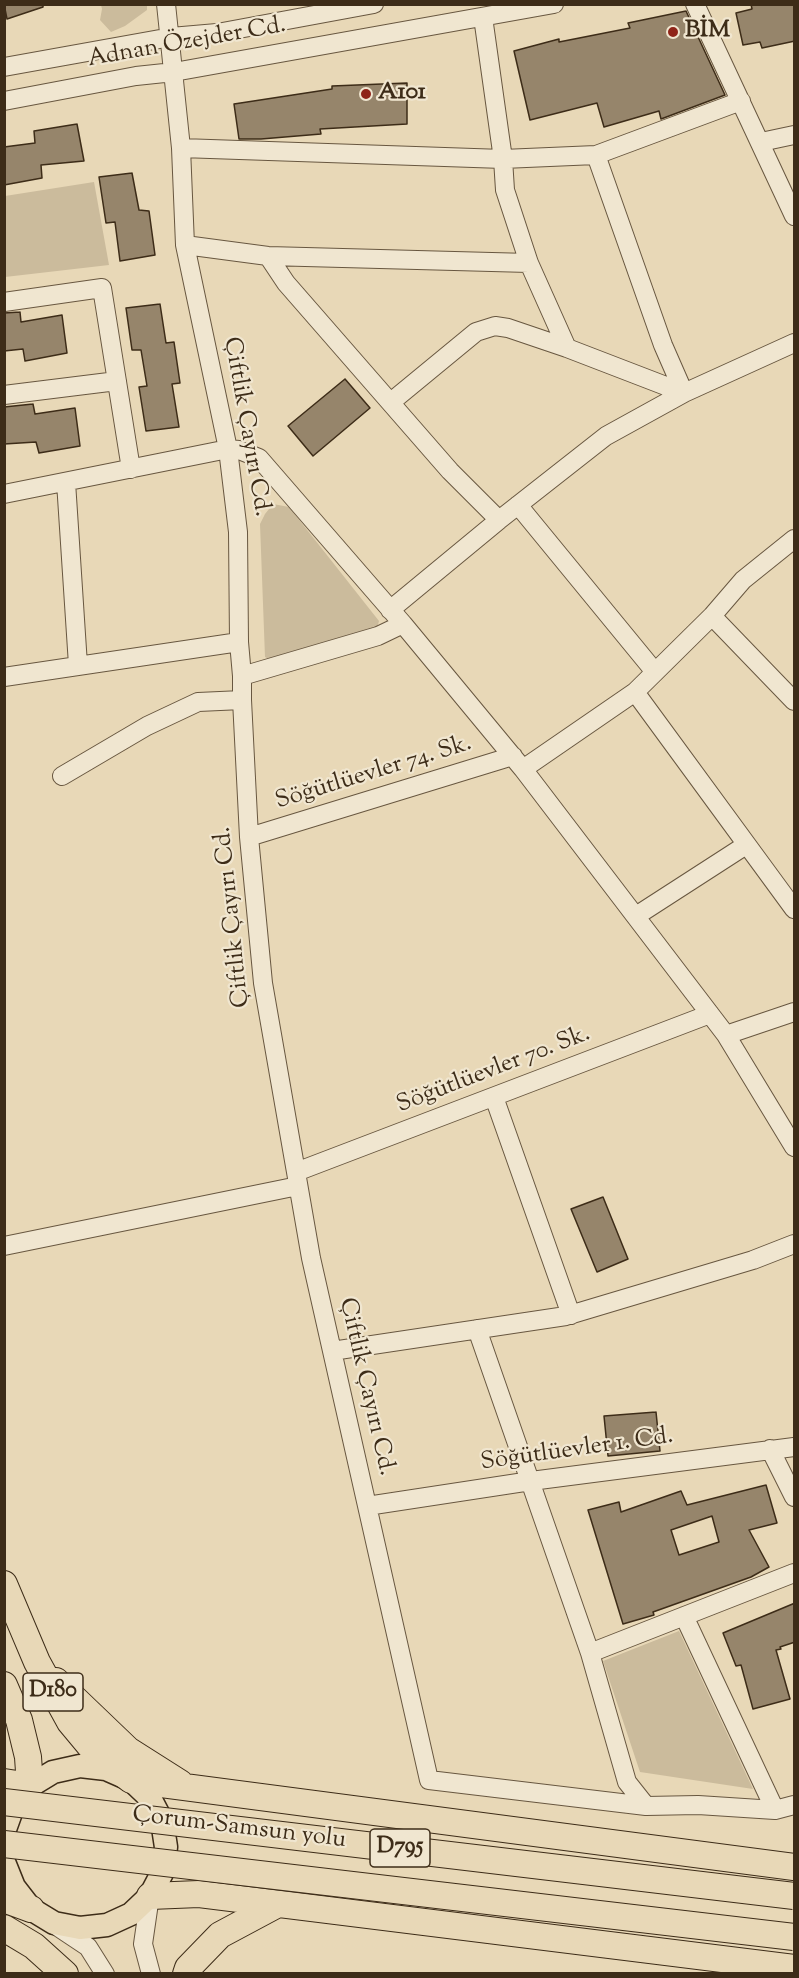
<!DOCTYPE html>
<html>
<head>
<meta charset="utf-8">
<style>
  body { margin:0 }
  #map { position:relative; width:799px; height:1978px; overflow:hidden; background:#e8d8b7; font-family:"Sorts Mill Goudy",serif }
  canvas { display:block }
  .frame { position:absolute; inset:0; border:6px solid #3d2c18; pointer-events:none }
</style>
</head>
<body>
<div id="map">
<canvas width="799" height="1978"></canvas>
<div class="frame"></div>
</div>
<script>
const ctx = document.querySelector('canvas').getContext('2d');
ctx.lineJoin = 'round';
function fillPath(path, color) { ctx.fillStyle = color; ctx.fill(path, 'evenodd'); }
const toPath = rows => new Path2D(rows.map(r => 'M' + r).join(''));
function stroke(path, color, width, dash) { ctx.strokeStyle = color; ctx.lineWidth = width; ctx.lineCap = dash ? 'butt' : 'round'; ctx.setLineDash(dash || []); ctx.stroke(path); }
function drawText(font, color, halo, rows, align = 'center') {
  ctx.font = font + ' "Sorts Mill Goudy",serif'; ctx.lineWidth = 4.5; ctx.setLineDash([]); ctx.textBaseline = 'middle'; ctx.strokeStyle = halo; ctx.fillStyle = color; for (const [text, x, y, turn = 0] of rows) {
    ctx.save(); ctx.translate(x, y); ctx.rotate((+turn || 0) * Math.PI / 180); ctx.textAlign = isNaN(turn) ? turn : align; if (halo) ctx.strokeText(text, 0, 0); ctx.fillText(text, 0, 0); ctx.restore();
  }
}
const green = toPath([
  [101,5,147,5,147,10,125,26,111,32,100,20,102,9],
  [94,182,109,265,5,277,5,196],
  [273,504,289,507,379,621,376,632,276,663,265,657,260,524,265,514],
  [679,1631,753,1789,640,1772,603,1661]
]);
const building = toPath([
  [4,4,43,4,43,7,7,19,4,4],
  [751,4,795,4,795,41,762,48,760,42,743,45,736,13,752,9,751,4],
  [686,11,725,95,661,119,659,111,604,127,597,103,530,120,514,51,559,39,559,42,630,28,628,23,686,11],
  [407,83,407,124,320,129,321,134,261,139,239,139,234,104,332,89,332,86,407,83],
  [77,124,84,161,41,165,42,178,4,185,4,147,35,143,34,131,77,124],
  [132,173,139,210,149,211,155,255,120,261,115,222,106,223,99,177,132,173],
  [160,304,166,343,174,342,180,383,172,384,179,427,146,431,139,387,147,386,141,350,132,350,126,308,160,304],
  [20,312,21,322,62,315,67,353,25,361,23,349,4,351,4,313,20,312],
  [345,379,370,408,313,456,288,426,345,379],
  [33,404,35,414,75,408,80,446,39,453,36,442,4,444,4,407,33,404],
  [603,1197,628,1259,597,1272,571,1209,603,1197],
  [656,1412,660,1451,608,1456,604,1416,656,1412],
  [766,1485,777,1523,749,1530,769,1567,751,1577,653,1612,654,1615,623,1624,588,1510,619,1502,621,1512,681,1491,687,1505,766,1485],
  [712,1516,719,1542,679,1555,671,1530,712,1516],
  [795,1603,795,1642,780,1647,781,1649,776,1650,790,1699,753,1709,741,1665,736,1666,723,1633,795,1603]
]);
const minor = toPath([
  [166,4,181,148,185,245,228,449,238,532,239,642,242,676,242,700,249,837,263,983,311,1258,429,1780,646,1806,698,1805,775,1810,794,1805],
  [695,4,794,216],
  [483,17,503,159,505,190,529,263,567,348],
  [4,67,171,37,217,33,374,4],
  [4,101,136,76,174,72,554,4],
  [761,142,794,135],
  [181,148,503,159,596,155,741,101],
  [596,155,663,345,684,393],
  [185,245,268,256,529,263],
  [268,256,286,283,450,471,499,520],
  [4,302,102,288,131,469],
  [4,395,117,381],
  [391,402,476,332,495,326,508,328,567,348,684,393],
  [66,482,78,665],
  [4,494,228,449,239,450,259,458,403,624,523,769,726,1035,794,1147],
  [518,505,655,672],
  [390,610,499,520,606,436,684,393,794,343],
  [712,616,794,701],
  [242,676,378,636,403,624],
  [4,677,239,642],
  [635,692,794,909],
  [523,769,635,692,712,616,743,580,794,539],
  [62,776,147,726,198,702,242,700],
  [249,837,513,756],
  [636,916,746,845],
  [726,1035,794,1012],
  [494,1097,571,1315],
  [296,1172,710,1014],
  [4,1246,298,1186],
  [477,1329,590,1653,627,1782,646,1806],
  [332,1351,566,1316,753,1260,794,1244],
  [770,1449,794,1497],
  [367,1506,531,1481,794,1447],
  [684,1616,775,1810],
  [590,1653,794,1573],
  [150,1896,143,1944,151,1974],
  [55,1925,88,1947,105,1974]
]);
const major = toPath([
  [4,1832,13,1807,30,1786,53,1772,80,1766,106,1769,131,1780,150,1798,162,1821,166,1847,162,1873,150,1896,131,1914,107,1925,80,1928,54,1923,31,1909,14,1887,4,1862]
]);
const highway = toPath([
  [4,1584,37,1662,70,1722,95,1752,131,1780,794,1867],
  [56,1681,128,1750,180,1783],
  [4,1685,19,1720,28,1757,30,1786,4,1782],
  [150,1896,199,1894,794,1968],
  [4,1899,31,1909],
  [4,1928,34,1946,65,1974],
  [186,1974,188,1968,220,1935,278,1904]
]);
const highwayBridge = toPath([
  [4,1802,794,1896],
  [4,1844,794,1937]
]);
const markers = [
  [673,32,6,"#8f2418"],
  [366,94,6,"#8f2418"]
];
const shields = [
  [53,1692,60],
  [400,1848,60]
];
const shieldNames = [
  ["D180",53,1692],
  ["D795",400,1848]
];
const poiNames = [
  ["BİM",685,32],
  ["A101",378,94]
];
const streetNames = [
  ["Adnan Özejder Cd.",187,44,-10],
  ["Çiftlik Çayırı Cd.",245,427,80],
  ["Söğütlüevler 74. Sk.",374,774,-17],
  ["Çiftlik Çayırı Cd.",234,917,-96],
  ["Söğütlüevler 70. Sk.",494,1071,-21],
  ["Çiftlik Çayırı Cd.",365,1387,77],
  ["Söğütlüevler 1. Cd.",577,1451,-8],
  ["Çorum-Samsun yolu",239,1829,7]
];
fillPath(green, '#cbbb9c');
fillPath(building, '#96856b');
stroke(building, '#3d2c18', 1.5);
stroke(minor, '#685740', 20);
stroke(major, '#3d2c18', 25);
stroke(highway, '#3d2c18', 28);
stroke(minor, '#f0e6d0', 18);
stroke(major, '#e8d8b7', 22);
stroke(highway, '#e8d8b7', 26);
stroke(highwayBridge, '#3d2c18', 28, []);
stroke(highwayBridge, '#e8d8b7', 26);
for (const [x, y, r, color] of markers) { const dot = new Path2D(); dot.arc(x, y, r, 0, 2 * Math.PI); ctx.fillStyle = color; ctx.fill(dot); stroke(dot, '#f0e6d0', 2); }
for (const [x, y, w] of shields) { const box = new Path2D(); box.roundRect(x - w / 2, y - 19, w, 38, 4.5); ctx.fillStyle = '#f0e6d0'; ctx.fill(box); stroke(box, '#3d2c18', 1.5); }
drawText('bold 22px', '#3d2c18', null, shieldNames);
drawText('bold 24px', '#3d2c18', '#f0e6d0', poiNames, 'left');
drawText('24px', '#3d2c18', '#f0e6d0', streetNames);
</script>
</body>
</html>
